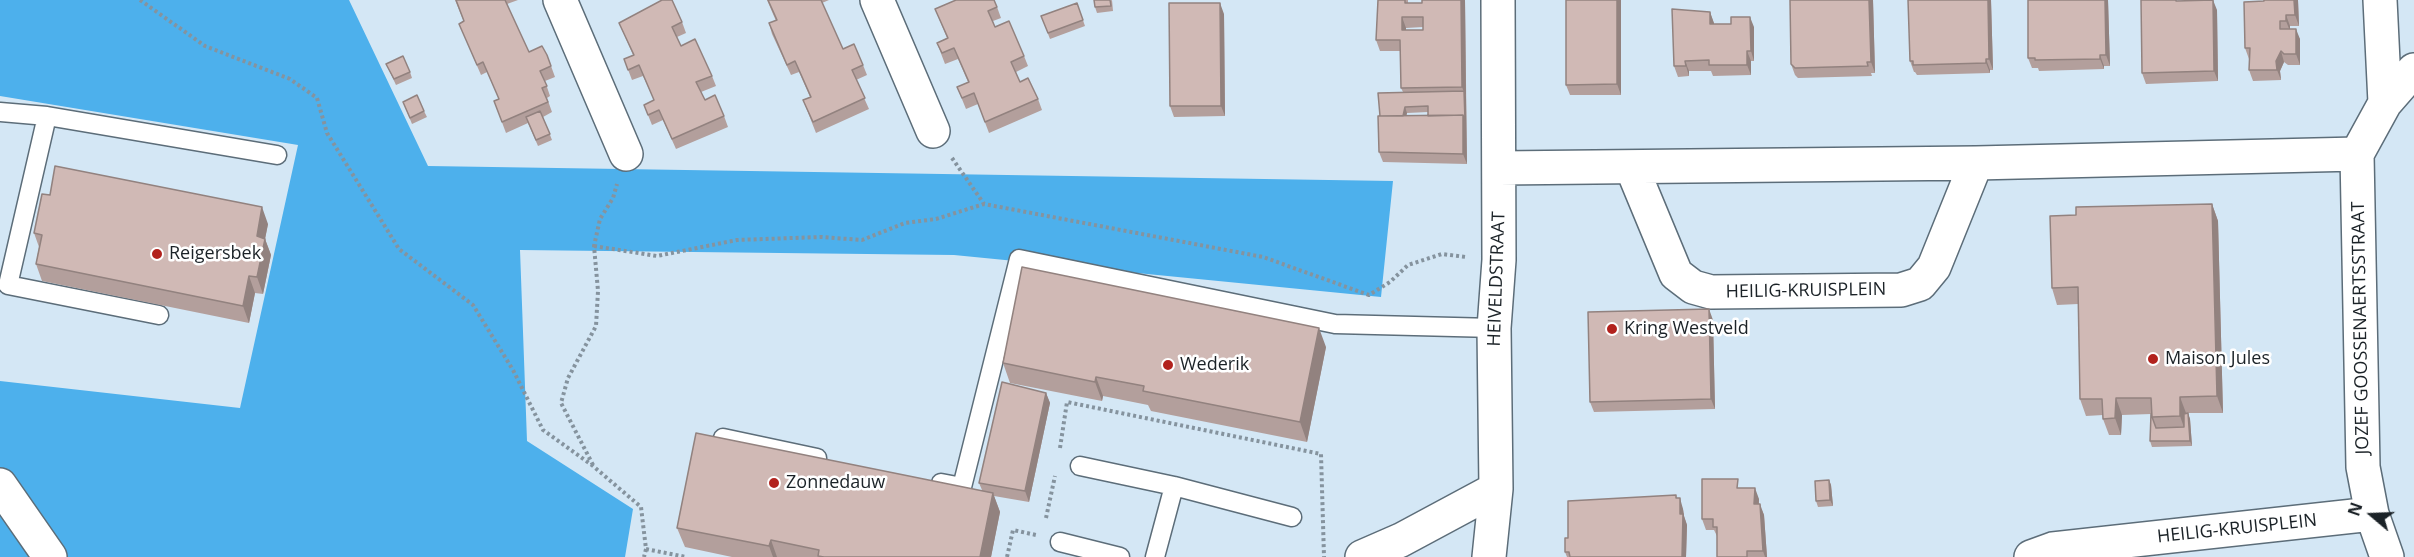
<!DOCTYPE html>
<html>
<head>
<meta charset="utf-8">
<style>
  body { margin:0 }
  #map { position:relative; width:2414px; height:557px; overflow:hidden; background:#d4e7f5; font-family:"Open Sans",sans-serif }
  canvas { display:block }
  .north { position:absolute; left:2342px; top:485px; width:60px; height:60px; -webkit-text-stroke:4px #fff; paint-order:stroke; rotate:289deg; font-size:16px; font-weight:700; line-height:24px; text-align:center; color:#1b2227 }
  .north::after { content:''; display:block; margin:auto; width:21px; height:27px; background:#1b2227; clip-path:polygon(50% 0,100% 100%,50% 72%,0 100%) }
</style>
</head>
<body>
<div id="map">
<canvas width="2414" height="557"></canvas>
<div class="north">N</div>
</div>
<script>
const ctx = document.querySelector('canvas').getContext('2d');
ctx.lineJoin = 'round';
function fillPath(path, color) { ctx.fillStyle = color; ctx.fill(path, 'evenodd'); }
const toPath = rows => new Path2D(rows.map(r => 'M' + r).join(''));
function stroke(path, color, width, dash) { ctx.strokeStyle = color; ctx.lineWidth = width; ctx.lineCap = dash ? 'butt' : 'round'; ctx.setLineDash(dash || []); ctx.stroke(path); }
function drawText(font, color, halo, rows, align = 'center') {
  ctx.font = font + ' "Open Sans",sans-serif'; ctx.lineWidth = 5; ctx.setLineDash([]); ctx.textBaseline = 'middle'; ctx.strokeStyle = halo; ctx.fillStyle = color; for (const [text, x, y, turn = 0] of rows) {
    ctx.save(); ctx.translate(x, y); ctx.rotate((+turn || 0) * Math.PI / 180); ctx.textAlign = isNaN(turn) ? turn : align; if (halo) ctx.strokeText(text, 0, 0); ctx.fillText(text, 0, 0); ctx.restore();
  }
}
const forest = toPath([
  [0,0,349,0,428,166,1393,181,1381,297,954,255,520,250,527,441,633,509,625,557,0,557,0,381,240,408,298,145,0,96]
]);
const path = toPath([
  [140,0,205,46,290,79,317,98,327,133,399,249,473,305,513,370,543,430,593,466,641,507,646,549,644,557],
  [952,158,984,204,1263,257,1369,295,1390,282,1408,265,1442,254,1466,257],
  [594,246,657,256,737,240,821,237,862,240,905,223,936,219,984,204],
  [1060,448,1067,402,1321,454,1324,557],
  [593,465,561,403,568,378,596,326,598,291,594,246,600,219,613,198,617,184],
  [1046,518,1055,476],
  [646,549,686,557],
  [1007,557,1013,530,1036,535]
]);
const service = toPath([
  [0,112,47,116,277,155],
  [47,116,8,285,159,315],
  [723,438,817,458],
  [1080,466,1174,486,1155,557],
  [941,483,962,487,1019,259,1335,324,1494,328],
  [1174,486,1292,517],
  [1060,542,1120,557]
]);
const minor = toPath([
  [560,0,626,154],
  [877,0,933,131],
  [2380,0,2385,103],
  [1499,168,1976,163,2357,154],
  [1632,168,1676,274,1693,287,1711,292,1901,290,1920,284,1934,267,1976,163],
  [0,485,50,557],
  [1362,557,1401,540,1496,489],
  [1489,557,1496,489,1494,328,1499,260,1498,0],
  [2031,557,2053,549,2372,514],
  [2387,557,2372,514,2363,467,2357,154,2385,103,2414,70]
]);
const wall = toPath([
  [455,0,518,0,507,4,529,52,547,55,555,77,545,81,550,96,547,98,552,112,543,117,552,140,538,146,528,123,506,133,494,101,499,99,487,72,481,75,459,24,464,22],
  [767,0,829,0,822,3,843,49,863,65,867,75,856,80,869,109,816,133,803,100,810,97,799,72,791,75,772,34,769,23,776,21],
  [1112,0,1113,11,1097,13,1095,7],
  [1378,0,1408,0,1408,3,1422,3,1465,0,1467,164,1383,162,1379,152,1380,116,1403,92,1401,88,1400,51,1380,51,1376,40],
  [1423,27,1423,30,1406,30,1406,28],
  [1428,112,1428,116,1406,116,1407,113],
  [1566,0,1621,0,1621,95,1570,95,1566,85],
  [1873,0,1875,73,1871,73,1872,76,1798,78,1795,75,1791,64],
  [1991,0,1993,70,1990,70,1990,73,1917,75,1915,72,1914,72,1910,61],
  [2028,0,2108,0,2110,66,2104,66,2104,69,2039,71,2038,68,2032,68,2028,58],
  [2179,0,2179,1,2217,10,2218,81,2146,84,2142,73],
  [2264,0,2298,0,2299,26,2290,26,2290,29,2300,39,2300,65,2288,65,2284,62,2280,71,2281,80,2253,81,2249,70,2249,59,2245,48],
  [1077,3,1085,26,1050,39,1041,16],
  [997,7,1001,18,993,21,995,27,1024,56,1028,66,1016,72,1020,82,1038,99,1042,110,989,133,978,104,966,109,957,87,968,82,958,59,945,64,937,43,947,38,935,9],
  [1710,12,1714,24,1754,27,1754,61,1751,61,1751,75,1713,76,1711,71,1689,71,1689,76,1678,77,1674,66],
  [1224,14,1225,116,1174,117,1170,106],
  [682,22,686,33,677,37,681,46,712,76,716,86,701,92,705,100,724,116,728,127,676,149,663,120,652,125,644,105,654,100,643,76,632,80,624,59,633,55,619,23],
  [386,64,410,72,412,78,396,85],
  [403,102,424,111,427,117,412,124],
  [2212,204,2218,221,2223,413,2186,413,2188,413,2190,419,2192,446,2152,447,2150,441,2151,414,2122,415,2121,435,2109,435,2103,419,2103,415,2086,416,2080,399,2078,304,2057,305,2052,288,2076,215],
  [268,224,265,239,271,255,263,294,255,293,249,323,42,281,36,264,39,247,34,233],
  [1713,320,1715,409,1594,412,1590,402],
  [1326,347,1307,442,1151,411,1148,405,1103,396,1102,401,1010,383,1003,363],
  [1046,393,1050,403,1029,502,994,496,1000,512,991,557,732,557,685,547,677,528,982,490,979,483],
  [1829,480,1831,485,1833,506,1818,507,1816,501],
  [1741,488,1759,499,1759,504,1764,515,1767,557,1717,557,1717,536,1714,530,1706,530,1702,519],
  [1677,498,1683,509,1684,516,1687,525,1686,557,1567,557,1565,552,1568,538]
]);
const shadedWall = toPath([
  [1461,0,1465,0,1466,97,1462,87],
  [1617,0,1621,0,1621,95,1617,84],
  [1869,0,1873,0,1875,73,1871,62],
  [1988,0,1991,0,1993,70,1989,59],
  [2105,0,2108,0,2110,66,2106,55],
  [2213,0,2217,10,2218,81,2214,71],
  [2294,0,2298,0,2299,26,2295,15],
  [1220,3,1224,14,1225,116,1221,106],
  [1710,12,1714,23,1714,35,1710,24],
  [2286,15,2290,26,2290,31,2286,21],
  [1402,17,1406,28,1406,41,1402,30],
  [1750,17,1754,27,1754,61,1751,51],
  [2296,29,2300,39,2300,65,2296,54],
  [1747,51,1751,61,1751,75,1747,65],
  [2281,51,2284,62,2280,71,2281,80,2277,70,2276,61],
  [2100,55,2104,66,2104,69,2100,59],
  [1986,59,1990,70,1990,73,1986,63],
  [1685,61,1689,71,1689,76,1686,66],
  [1464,91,1466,97,1467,164,1463,154,1463,115],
  [1405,107,1407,113,1404,126,1402,120],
  [2212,204,2218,221,2223,413,2217,396],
  [262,207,268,224,265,239,271,255,263,294,257,277,257,236],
  [249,276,255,293,249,323,243,306],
  [1709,309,1713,320,1715,409,1711,399],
  [1319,328,1326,347,1307,442,1300,422],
  [1096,377,1103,396,1102,401,1095,382],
  [1046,393,1050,403,1029,502,1025,491],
  [2180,397,2186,413,2186,433,2180,416],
  [2116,398,2122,415,2121,435,2115,418],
  [2188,413,2190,419,2192,446,2190,441],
  [1829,480,1831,485,1833,506,1830,500],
  [1755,488,1759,499,1758,515,1754,504],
  [993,493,1000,512,991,557,980,557],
  [1676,495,1680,505,1680,498,1683,509,1684,516,1687,525,1686,557,1682,557,1680,514],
  [1760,504,1764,515,1767,557,1765,557,1763,551],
  [771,540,777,557,773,557,769,546]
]);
const building = toPath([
  [456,0,505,0,529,52,542,46,547,55,551,66,540,71,547,86,542,88,548,102,502,122,494,101,499,99,483,62,477,65,459,24,464,21,456,0],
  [662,0,672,0,682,22,672,27,681,46,695,39,712,76,696,82,705,100,715,95,724,116,672,139,659,110,648,115,644,105,654,100,639,65,628,70,624,59,634,55,619,23,662,0],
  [768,0,821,0,843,49,854,44,863,65,852,70,865,98,813,122,803,100,811,97,795,61,787,65,769,23,777,20,768,0],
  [956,0,994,0,997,7,988,11,995,27,1009,21,1024,56,1011,62,1020,82,1028,78,1038,99,985,122,974,93,962,98,957,87,969,82,954,48,942,53,937,43,948,38,935,9,956,0],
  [1094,0,1110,0,1111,6,1095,7,1094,0],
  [1378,0,1405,0,1405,3,1422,3,1422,0,1461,0,1462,87,1401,88,1400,40,1376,40,1378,0],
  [1402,17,1423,17,1423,30,1402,30,1402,17],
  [1566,0,1617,0,1617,84,1566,85,1566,0],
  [1790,0,1869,0,1871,62,1867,62,1868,66,1795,68,1791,64,1790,0],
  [1908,0,1988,0,1989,59,1986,59,1986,63,1913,65,1913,61,1910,61,1908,0],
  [2028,0,2105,0,2106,55,2100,55,2100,59,2035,60,2035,58,2028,58,2028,0],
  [2141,0,2176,0,2176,1,2213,0,2214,71,2142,73,2141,0],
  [2264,0,2294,0,2295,15,2286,15,2286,21,2280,21,2280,29,2296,29,2296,54,2284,54,2281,51,2276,61,2277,70,2249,70,2250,48,2245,48,2244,2,2264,1,2264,0],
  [1077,3,1083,20,1048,33,1041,16,1077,3],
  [1169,3,1220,3,1221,106,1170,106,1169,3],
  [1672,9,1710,12,1710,24,1731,24,1731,17,1750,17,1751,51,1747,51,1747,65,1709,65,1709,60,1685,61,1686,66,1674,66,1672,9],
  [403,56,410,72,394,79,386,64,403,56],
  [1464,91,1465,120,1463,115,1428,116,1428,106,1405,107,1403,116,1380,116,1378,93,1464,91],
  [417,95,424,111,410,118,403,102,417,95],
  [540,111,550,134,536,140,526,117,540,111],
  [1463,115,1463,154,1379,152,1378,116,1463,115],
  [55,166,262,207,257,236,265,239,257,277,249,276,243,306,36,264,42,235,34,233,42,194,50,195,55,166],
  [2212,204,2217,396,2180,397,2180,416,2152,417,2151,398,2116,398,2115,418,2103,419,2102,399,2080,399,2078,287,2052,288,2050,216,2076,215,2076,207,2212,204],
  [1022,267,1319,328,1300,422,1143,391,1144,386,1096,377,1095,382,1003,363,1022,267],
  [1709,309,1711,399,1590,402,1588,312,1709,309],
  [1002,382,1046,393,1025,491,979,483,1002,382],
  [2188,413,2190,441,2150,441,2151,414,2156,428,2184,427,2184,414,2188,413],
  [696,433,993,493,980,557,824,557,818,556,819,550,771,540,769,546,677,528,696,433],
  [1702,479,1738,479,1737,488,1755,488,1754,504,1760,504,1763,551,1747,551,1747,557,1717,557,1717,527,1713,527,1713,519,1702,519,1702,479],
  [1829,480,1830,500,1816,501,1815,481,1829,480],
  [1676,495,1676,498,1680,498,1680,514,1683,514,1682,557,1570,557,1569,552,1565,552,1565,538,1568,538,1568,501,1676,495]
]);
const markers = [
  [157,254,6,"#b2221d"],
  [1612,329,6,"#b2221d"],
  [2153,359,6,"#b2221d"],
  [1168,365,6,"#b2221d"],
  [774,483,6,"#b2221d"]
];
const poiNames = [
  ["Reigersbek",169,254],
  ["Kring Westveld",1624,329],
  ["Maison Jules",2165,359],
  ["Wederik",1180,365],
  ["Zonnedauw",786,483]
];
const streetNames = [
  ["HEIVELDSTRAAT",1497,279,-88],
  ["HEILIG-KRUISPLEIN",1806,291,-1],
  ["JOZEF GOOSSENAERTSSTRAAT",2361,328,-91],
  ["HEILIG-KRUISPLEIN",2237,529,-6]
];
fillPath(forest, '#4db0ec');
stroke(service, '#5c6d79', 21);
stroke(minor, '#5c6d79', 36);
stroke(path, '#85939e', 4, [3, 3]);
stroke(service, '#fff', 18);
stroke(minor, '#fff', 33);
fillPath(wall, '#b39f9c');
fillPath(shadedWall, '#92827f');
fillPath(building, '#d0b9b5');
stroke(building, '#92827f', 1.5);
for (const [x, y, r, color] of markers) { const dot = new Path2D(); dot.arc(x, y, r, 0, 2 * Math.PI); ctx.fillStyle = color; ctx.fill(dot); stroke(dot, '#fff', 2); }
drawText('18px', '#1b2227', '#fff', poiNames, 'left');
drawText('18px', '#1b2227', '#fff', streetNames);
</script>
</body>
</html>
